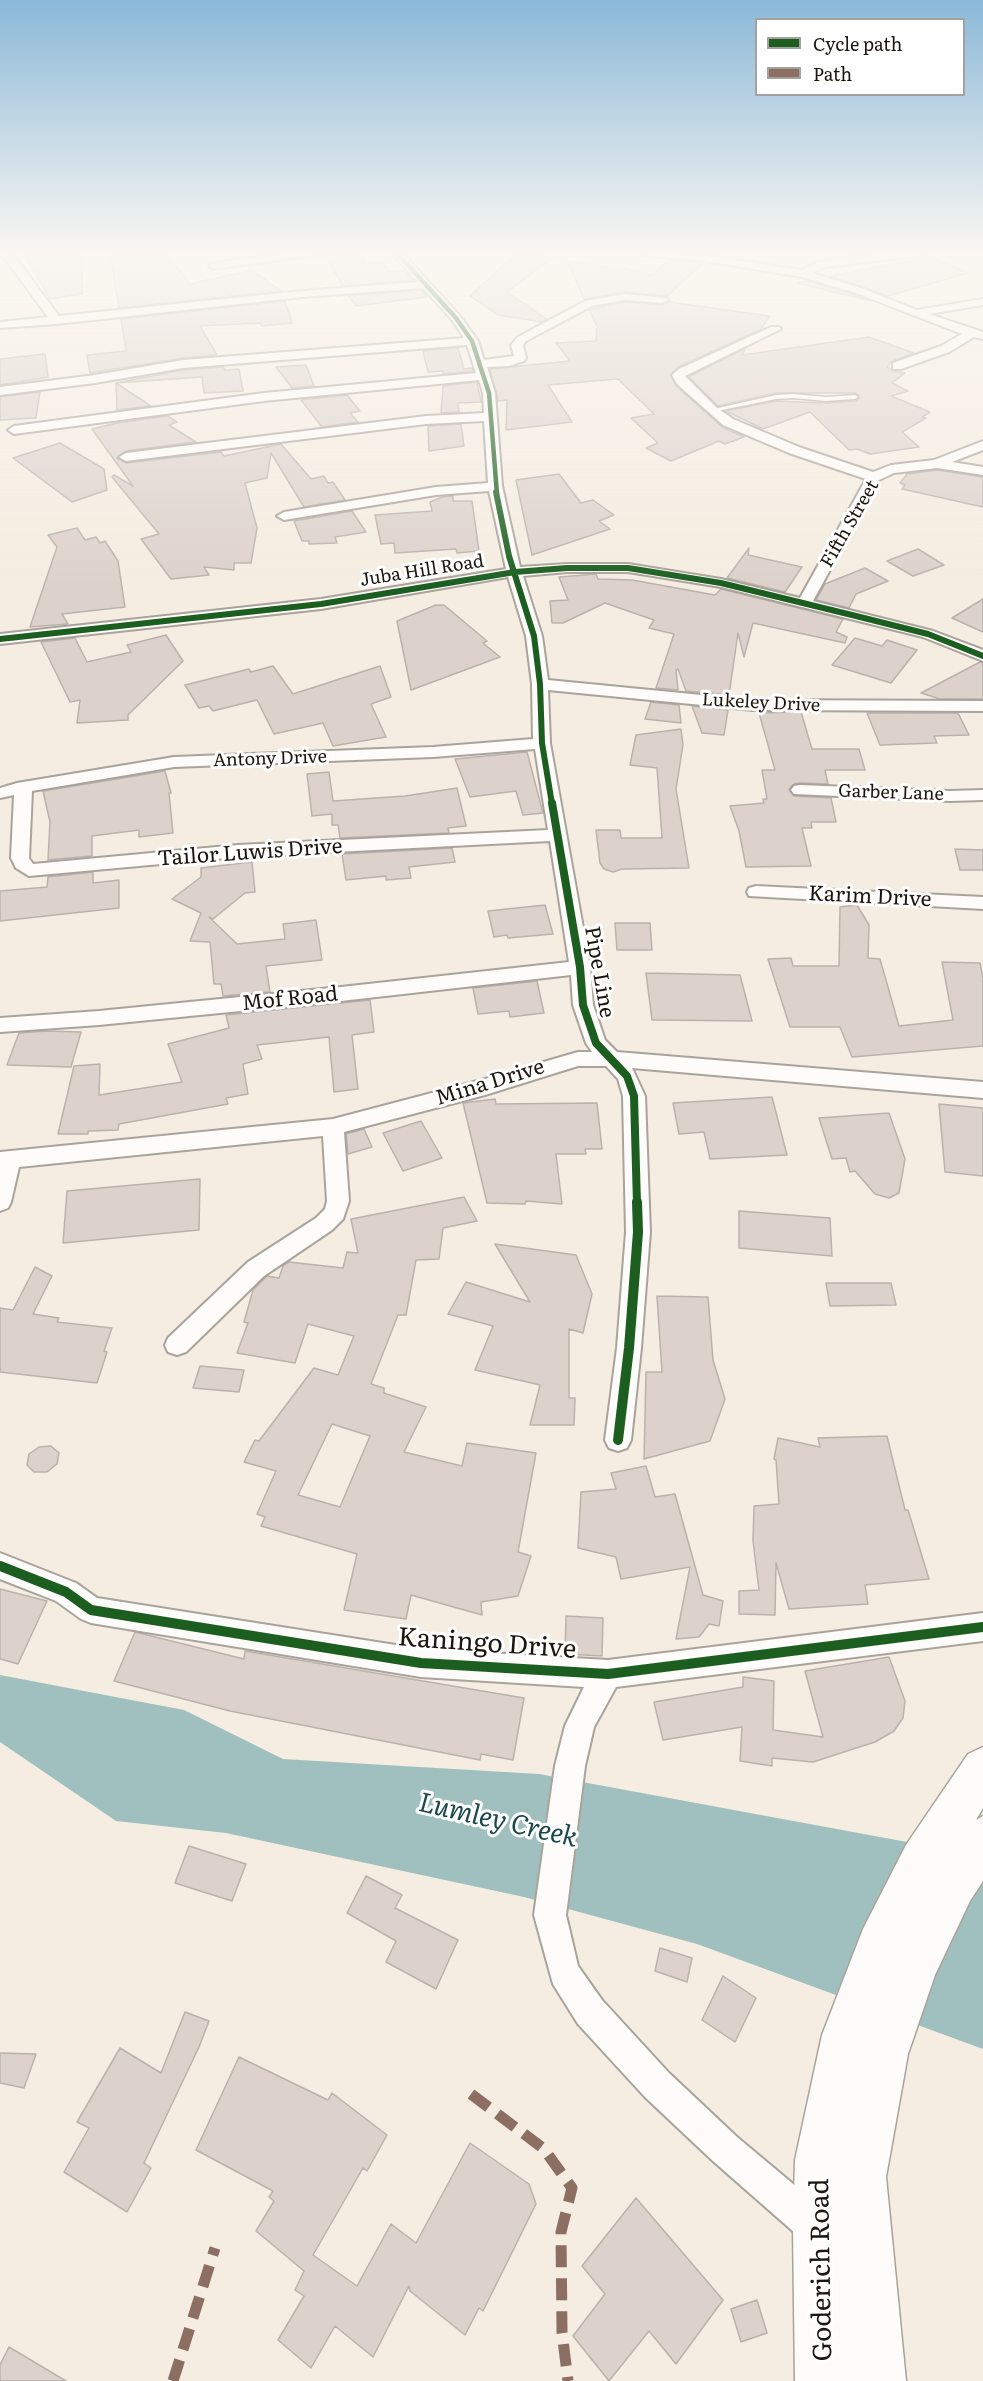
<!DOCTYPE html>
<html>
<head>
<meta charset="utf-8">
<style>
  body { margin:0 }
  #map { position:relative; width:983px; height:2381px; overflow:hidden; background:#f5ede1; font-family:Literata,serif }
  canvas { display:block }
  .legend { position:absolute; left:755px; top:18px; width:210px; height:78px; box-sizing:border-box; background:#fff; border:2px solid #a4a29f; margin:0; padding:8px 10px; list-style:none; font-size:18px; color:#1b160e }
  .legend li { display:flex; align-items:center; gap:12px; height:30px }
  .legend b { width:30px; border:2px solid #a4a29f }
</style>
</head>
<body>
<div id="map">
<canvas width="983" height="2381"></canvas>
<ul class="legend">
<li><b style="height:8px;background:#1b5e20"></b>Cycle path</li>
<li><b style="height:8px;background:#8d6e63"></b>Path</li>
</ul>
</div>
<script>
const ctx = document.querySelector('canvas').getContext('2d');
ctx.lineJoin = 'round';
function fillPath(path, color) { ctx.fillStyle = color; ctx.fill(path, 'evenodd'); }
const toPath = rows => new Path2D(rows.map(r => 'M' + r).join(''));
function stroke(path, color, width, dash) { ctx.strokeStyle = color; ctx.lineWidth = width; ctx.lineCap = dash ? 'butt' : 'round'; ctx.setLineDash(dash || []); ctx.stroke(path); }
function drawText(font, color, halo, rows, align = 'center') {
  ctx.font = font + ' Literata,serif'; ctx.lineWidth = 6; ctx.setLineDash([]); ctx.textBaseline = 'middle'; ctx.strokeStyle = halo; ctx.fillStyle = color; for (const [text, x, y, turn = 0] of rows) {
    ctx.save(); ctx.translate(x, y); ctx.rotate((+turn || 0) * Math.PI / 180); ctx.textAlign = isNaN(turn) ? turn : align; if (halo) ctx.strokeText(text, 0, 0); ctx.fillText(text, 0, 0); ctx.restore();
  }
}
const water = toPath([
  [0,1675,184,1710,283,1759,539,1774,945,1849,983,1871,983,2049,697,1944,524,1897,226,1833,116,1821,0,1742]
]);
const building = toPath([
  [23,252,82,252,82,294,50,299,23,252],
  [110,252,139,252,141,254,165,252,190,284,252,270,281,291,119,308,110,252],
  [323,252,358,252,367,264,382,262,389,272,404,270,413,280,343,286,323,252],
  [518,252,553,258,507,292,547,319,542,322,498,315,470,296,518,252],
  [930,257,968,273,888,296,830,276,930,257],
  [669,260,703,263,667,296,625,292,584,299,567,261,620,269,621,267,652,275,669,260],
  [807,281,855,295,871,301,797,283,807,281],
  [422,290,427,297,356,306,349,296,422,290],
  [285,301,292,323,262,326,260,323,200,326,217,355,183,358,90,373,87,355,126,351,121,319,285,301],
  [625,302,662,305,669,302,770,316,761,329,678,367,670,375,676,386,722,427,744,437,725,444,719,441,671,461,646,448,658,443,631,418,654,414,618,379,548,385,572,422,506,430,507,400,498,401,490,369,570,361,556,343,596,341,597,326,589,310,625,302],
  [869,337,914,353,892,361,887,367,893,371,905,373,892,383,908,391,891,396,930,412,922,417,926,418,902,432,919,447,870,454,857,449,849,450,810,412,763,429,726,411,776,401,826,403,855,401,860,398,856,393,776,393,718,406,689,377,746,348,742,355,869,337],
  [458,348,464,369,472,368,473,371,443,374,443,371,428,372,423,351,458,348],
  [45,354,48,377,0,385,0,359,45,354],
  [306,365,314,386,292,388,276,367,306,365],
  [223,367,225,370,239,369,243,391,204,393,202,377,116,383,183,370,223,367],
  [477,382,481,402,458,403,459,412,441,413,443,386,477,382],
  [116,383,151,406,117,410,116,383],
  [40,392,36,418,0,420,0,397,40,392],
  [347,395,360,411,350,413,358,422,322,427,301,400,347,395],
  [168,416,177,422,169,425,196,442,126,451,117,458,126,463,212,453,221,452,224,456,281,444,311,479,324,476,328,483,333,482,345,500,304,507,271,453,267,478,245,483,257,528,251,563,234,563,234,570,204,567,209,575,171,579,141,539,159,534,112,477,114,475,133,486,92,429,117,423,168,416],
  [461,424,464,446,429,451,428,426,461,424],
  [60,443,104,469,107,490,72,502,13,458,60,443],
  [937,470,983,477,983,507,902,489,905,485,900,483,907,474,937,470],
  [559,474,581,503,593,500,614,515,599,521,610,529,532,555,516,480,559,474],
  [453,496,453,501,472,501,479,551,457,553,456,549,395,553,394,543,381,544,375,515,432,511,430,502,442,497,453,496],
  [352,511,366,532,335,537,337,543,309,544,309,541,302,541,294,521,352,511],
  [77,528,85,540,96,537,100,543,105,541,118,561,125,607,62,614,68,624,30,627,57,547,48,535,77,528],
  [749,548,748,555,802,567,785,592,727,578,749,548],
  [918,549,944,565,913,576,887,561,918,549],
  [865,568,888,581,856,594,849,608,816,600,825,584,865,568],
  [596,574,598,579,632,580,715,595,721,589,843,619,836,632,847,637,845,643,753,623,744,657,738,633,729,695,686,691,678,669,676,670,678,690,656,688,674,634,649,628,654,620,605,603,563,623,552,623,550,601,568,600,559,577,596,574],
  [983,599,983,632,952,618,983,599],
  [436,605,444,605,487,641,483,643,500,657,411,690,397,621,436,605],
  [166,635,183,661,128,715,128,720,77,723,80,700,70,702,41,642,75,638,87,662,131,652,127,645,166,635],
  [855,638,882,646,887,640,917,650,891,683,832,665,855,638],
  [980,662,983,663,983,699,940,699,921,693,980,662],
  [273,666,293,694,380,666,391,697,371,704,386,737,333,746,323,723,274,734,257,700,213,711,209,706,199,708,185,685,249,669,251,672,273,666],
  [651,702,679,705,681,723,645,719,651,702],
  [692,706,728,710,724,735,702,733,692,706],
  [801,712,812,749,859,749,865,770,825,770,828,784,800,783,794,784,789,789,794,796,831,798,836,822,811,822,812,828,802,828,811,866,746,867,739,831,730,806,764,803,763,799,767,799,762,770,775,770,759,713,801,712],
  [867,713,958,713,969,735,934,736,937,743,880,745,867,713],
  [681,729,683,745,676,789,689,868,622,869,613,872,604,869,600,863,596,830,620,830,621,838,662,838,657,768,630,765,636,735,681,729],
  [527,752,543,813,523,815,516,791,470,797,455,759,527,752],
  [165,771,171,793,169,793,173,833,139,837,139,830,92,836,92,856,48,860,50,822,43,791,165,771],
  [329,772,333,801,405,796,457,788,466,826,448,828,449,833,340,838,338,825,332,825,332,814,312,816,307,774,329,772],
  [452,848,455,862,409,867,411,878,386,880,386,876,346,880,342,854,452,848],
  [955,849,983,850,983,870,960,870,955,849],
  [252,862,255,892,245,893,213,919,209,917,237,944,285,939,283,924,316,920,322,960,266,966,270,992,223,996,221,984,214,984,210,942,190,941,201,913,172,899,201,877,201,868,252,862],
  [93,872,93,883,119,880,119,908,0,921,0,891,47,887,48,877,93,872],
  [545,905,553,934,508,938,507,935,494,937,488,911,545,905],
  [857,905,869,925,868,958,880,959,899,1026,953,1020,942,962,980,963,983,978,983,1046,852,1057,840,1027,790,1027,768,959,791,958,793,966,839,966,840,907,857,905],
  [615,923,650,923,652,950,617,950,615,923],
  [646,973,740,975,752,1021,652,1020,646,973],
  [537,981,544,1013,510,1017,509,1011,478,1014,473,988,537,981],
  [370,1000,374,1032,352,1035,358,1089,334,1092,329,1037,257,1045,262,1059,243,1064,248,1094,226,1098,228,1104,119,1124,118,1130,88,1131,88,1134,58,1134,74,1066,100,1064,99,1095,182,1082,168,1044,229,1028,226,1015,370,1000],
  [47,1031,81,1032,71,1067,7,1065,19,1033,47,1031],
  [772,1097,787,1155,710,1159,704,1132,679,1134,673,1103,772,1097],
  [495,1099,496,1104,597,1103,602,1149,585,1149,586,1154,556,1154,562,1204,526,1201,525,1204,487,1203,463,1103,495,1099],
  [939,1104,983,1108,983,1176,945,1172,939,1104],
  [889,1113,905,1159,899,1193,889,1198,875,1194,855,1171,850,1172,846,1158,832,1159,819,1118,889,1113],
  [421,1121,442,1158,403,1171,383,1133,421,1121],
  [364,1129,372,1147,348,1154,346,1134,364,1129],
  [200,1179,199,1230,63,1243,67,1191,200,1179],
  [464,1197,477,1221,443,1228,439,1259,416,1260,406,1315,398,1315,371,1384,384,1388,384,1393,426,1407,404,1452,462,1466,467,1443,536,1453,518,1552,531,1556,518,1596,481,1602,482,1615,411,1595,406,1619,344,1610,357,1554,261,1526,265,1517,257,1514,276,1471,244,1462,255,1440,259,1441,314,1368,338,1375,354,1336,308,1324,295,1363,237,1353,248,1323,244,1322,253,1290,267,1276,279,1278,283,1266,289,1262,343,1268,347,1252,358,1253,351,1219,464,1197],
  [332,1424,370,1436,340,1507,298,1495,332,1424],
  [739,1211,830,1218,832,1256,739,1248,739,1211],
  [495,1244,576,1255,592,1294,583,1333,569,1329,569,1398,575,1398,574,1425,530,1425,540,1385,475,1370,493,1326,448,1314,466,1282,530,1302,495,1244],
  [35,1267,52,1276,33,1314,59,1318,57,1322,112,1328,104,1351,107,1352,97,1383,0,1372,0,1308,13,1310,35,1267],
  [826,1283,891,1283,896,1305,830,1306,826,1283],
  [657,1296,708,1297,713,1360,725,1399,710,1441,644,1459,646,1372,662,1372,657,1296],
  [200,1366,244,1370,239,1392,193,1388,200,1366],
  [887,1436,905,1510,908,1510,929,1579,865,1585,868,1604,789,1609,776,1563,775,1615,739,1614,739,1591,759,1590,753,1541,754,1506,779,1504,776,1460,774,1459,778,1438,820,1447,818,1438,887,1436],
  [51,1446,59,1453,57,1464,47,1472,34,1472,27,1465,29,1454,39,1447,51,1446],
  [646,1466,655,1497,675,1494,703,1595,723,1601,719,1626,709,1624,699,1637,676,1639,690,1567,621,1579,616,1557,578,1548,581,1492,616,1489,611,1473,646,1466],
  [0,1589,47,1601,18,1664,0,1659,0,1589],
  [566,1616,603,1618,602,1656,565,1654,566,1616],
  [135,1632,244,1659,245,1651,524,1698,513,1760,481,1754,480,1760,230,1711,114,1681,135,1632],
  [889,1657,905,1701,903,1718,894,1731,875,1742,813,1762,772,1758,772,1766,740,1761,742,1727,663,1740,654,1702,743,1687,743,1677,774,1681,773,1730,823,1737,805,1671,889,1657],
  [189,1846,246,1864,232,1901,175,1883,189,1846],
  [366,1876,402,1895,395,1908,458,1940,436,1989,386,1962,396,1941,347,1913,366,1876],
  [660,1948,692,1958,687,1982,655,1971,660,1948],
  [723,1976,756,1998,735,2042,702,2020,723,1976],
  [185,2012,209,2021,199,2047,144,2163,151,2168,127,2212,64,2172,89,2128,77,2122,120,2048,161,2073,185,2012],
  [0,2053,36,2054,24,2088,0,2083,0,2053],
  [239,2057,328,2100,332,2093,387,2135,367,2171,363,2168,313,2255,357,2286,391,2224,416,2243,470,2143,529,2184,536,2204,483,2311,479,2308,465,2335,410,2291,409,2286,373,2357,335,2326,311,2368,278,2340,304,2296,295,2290,304,2271,256,2231,274,2201,269,2197,273,2191,196,2150,239,2057],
  [636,2198,723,2300,676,2364,649,2331,609,2381,573,2336,605,2294,582,2266,636,2198],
  [757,2300,767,2333,741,2342,731,2309,757,2300],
  [9,2347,66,2381,0,2381,0,2365,9,2347]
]);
const lane = toPath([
  [793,394,826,397,855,395,858,397,855,399,826,401,793,398,776,399,712,412,709,410,776,395,793,394]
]);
const street = toPath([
  [0,252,11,252,59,316,302,291,418,282,391,252,402,252,460,316,478,341,484,360,514,356,511,345,518,337,585,301,625,294,666,298,668,300,662,303,625,300,592,306,526,341,523,345,526,358,524,361,509,366,487,367,495,393,502,486,520,567,567,564,628,564,721,579,800,598,866,479,789,453,723,425,677,384,672,375,679,369,771,327,779,327,781,329,685,376,716,407,733,419,799,447,873,472,891,465,934,460,983,441,983,450,952,462,983,467,983,475,937,468,894,473,879,480,813,601,933,631,983,650,983,661,923,637,721,587,628,572,567,572,523,576,542,636,548,680,753,700,983,701,983,711,753,710,548,690,550,743,590,967,593,1005,605,1040,617,1052,983,1082,983,1098,632,1068,645,1096,650,1232,641,1348,631,1440,627,1448,618,1451,609,1448,605,1440,617,1348,626,1232,623,1096,618,1079,606,1066,578,1066,485,1095,344,1132,349,1201,343,1219,332,1230,264,1276,186,1352,177,1355,168,1352,165,1345,168,1338,248,1262,316,1218,325,1209,327,1201,323,1136,19,1167,11,1202,8,1208,0,1211,0,1152,333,1119,485,1079,578,1052,592,1052,586,1043,573,1005,571,975,341,1001,99,1025,0,1032,0,1018,99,1011,341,987,569,962,550,841,238,857,29,876,16,868,11,858,14,795,0,798,0,788,17,783,174,757,433,747,533,739,532,684,526,636,508,577,321,609,0,644,0,634,321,599,506,569,489,491,436,495,284,520,277,516,284,512,436,487,488,483,484,421,426,424,126,461,119,457,126,453,426,416,484,413,483,393,479,380,264,401,14,434,8,430,14,426,264,393,476,373,467,345,183,368,95,383,0,395,0,387,95,375,183,360,464,338,452,320,423,288,302,297,57,324,0,328,0,322,48,317,0,252],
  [535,749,548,830,238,845,33,864,29,858,32,791,174,767,433,757,535,749],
  [290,252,321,252,316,255,214,269,209,266,214,263,290,252],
  [636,252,705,255,801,270,818,262,834,259,892,252,930,252,925,255,825,267,812,273,864,289,917,310,983,299,983,305,929,314,983,332,983,339,974,337,949,352,901,369,893,369,893,363,941,346,962,334,856,293,802,277,705,261,641,255,636,252],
  [800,785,950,791,983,790,983,800,950,801,794,794,791,790,794,786,800,785],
  [756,886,983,897,983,909,749,896,747,892,749,888,756,886],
  [0,1553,76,1583,97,1598,421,1649,608,1660,983,1613,983,1641,616,1687,594,1727,585,1766,566,1915,578,1966,602,2000,669,2073,737,2137,829,2214,834,2227,829,2240,816,2245,803,2240,713,2161,645,2097,578,2024,553,1984,534,1915,555,1766,565,1726,584,1687,421,1677,91,1623,81,1619,56,1601,0,1579,0,1553]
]);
const primary = toPath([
  [983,1747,983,1808,976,1820,983,1816,983,1881,970,1901,935,1975,908,2054,886,2177,906,2381,795,2381,793,2229,795,2160,822,2035,863,1929,906,1845,968,1754,983,1747]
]);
const quiet = toPath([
  [471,2094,544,2149,572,2188,561,2232,562,2332,568,2381],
  [173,2381,215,2248]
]);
const cyclewayFar3 = toPath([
  [396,252,456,318,472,341,489,393,497,494]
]);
const cyclewayFar2 = toPath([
  [496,492,509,556,534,636,540,684,542,743,552,804],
  [0,639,321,604,515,572,567,568,628,568,721,583,856,616,928,634,983,656]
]);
const cyclewayFar1 = toPath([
  [552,803,580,967,583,1005,596,1043,627,1076,634,1096,637,1204]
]);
const cycleway = toPath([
  [618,1440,629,1348,638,1232,637,1202],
  [0,1566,66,1592,91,1610,421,1663,608,1674,983,1627]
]);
const farStreetnames = [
  ["Fifth Street",850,524,-60],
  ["Juba Hill Road",422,571,-9],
  ["Lukeley Drive",761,703,3],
  ["Antony Drive",270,759,-2],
  ["Garber Lane",891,793,2]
];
const streetNames = [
  ["Tailor Luwis Drive",250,853,-4],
  ["Karim Drive",870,897,3],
  ["Pipe Line",599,972,80],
  ["Mof Road",290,999,-6],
  ["Mina Drive",490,1083,-17]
];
const nearStreetnames = [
  ["Kaningo Drive",487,1644,4],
  ["Goderich Road",822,2270,-91]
];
const nearWaternames = [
  ["Lumley Creek",498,1821,13]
];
fillPath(water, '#a0c0bf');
fillPath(building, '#ddd1cb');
stroke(building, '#bbb2ad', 1.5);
stroke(lane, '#aaa39b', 3);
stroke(street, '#aaa39b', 4);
stroke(primary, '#aaa39b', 3);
fillPath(lane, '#fefcfa');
fillPath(street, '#fefcfa');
fillPath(primary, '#fefcfa');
stroke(quiet, '#8d6e63', 11, [22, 11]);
stroke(cyclewayFar3, '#1b5e20', 4.5);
stroke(cyclewayFar2, '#1b5e20', 6);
stroke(cyclewayFar1, '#1b5e20', 8);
stroke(cycleway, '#1b5e20', 10);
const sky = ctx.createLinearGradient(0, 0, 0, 586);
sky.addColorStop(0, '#8bb9d8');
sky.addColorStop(0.43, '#faf7f2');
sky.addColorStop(1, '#faf7f200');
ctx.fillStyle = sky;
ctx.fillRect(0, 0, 983, 586);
drawText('18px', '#1b160e', '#fff', farStreetnames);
drawText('21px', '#1b160e', '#fff', streetNames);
drawText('26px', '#1b160e', '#fff', nearStreetnames);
drawText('italic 27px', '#1b484d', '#fff', nearWaternames);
</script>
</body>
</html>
